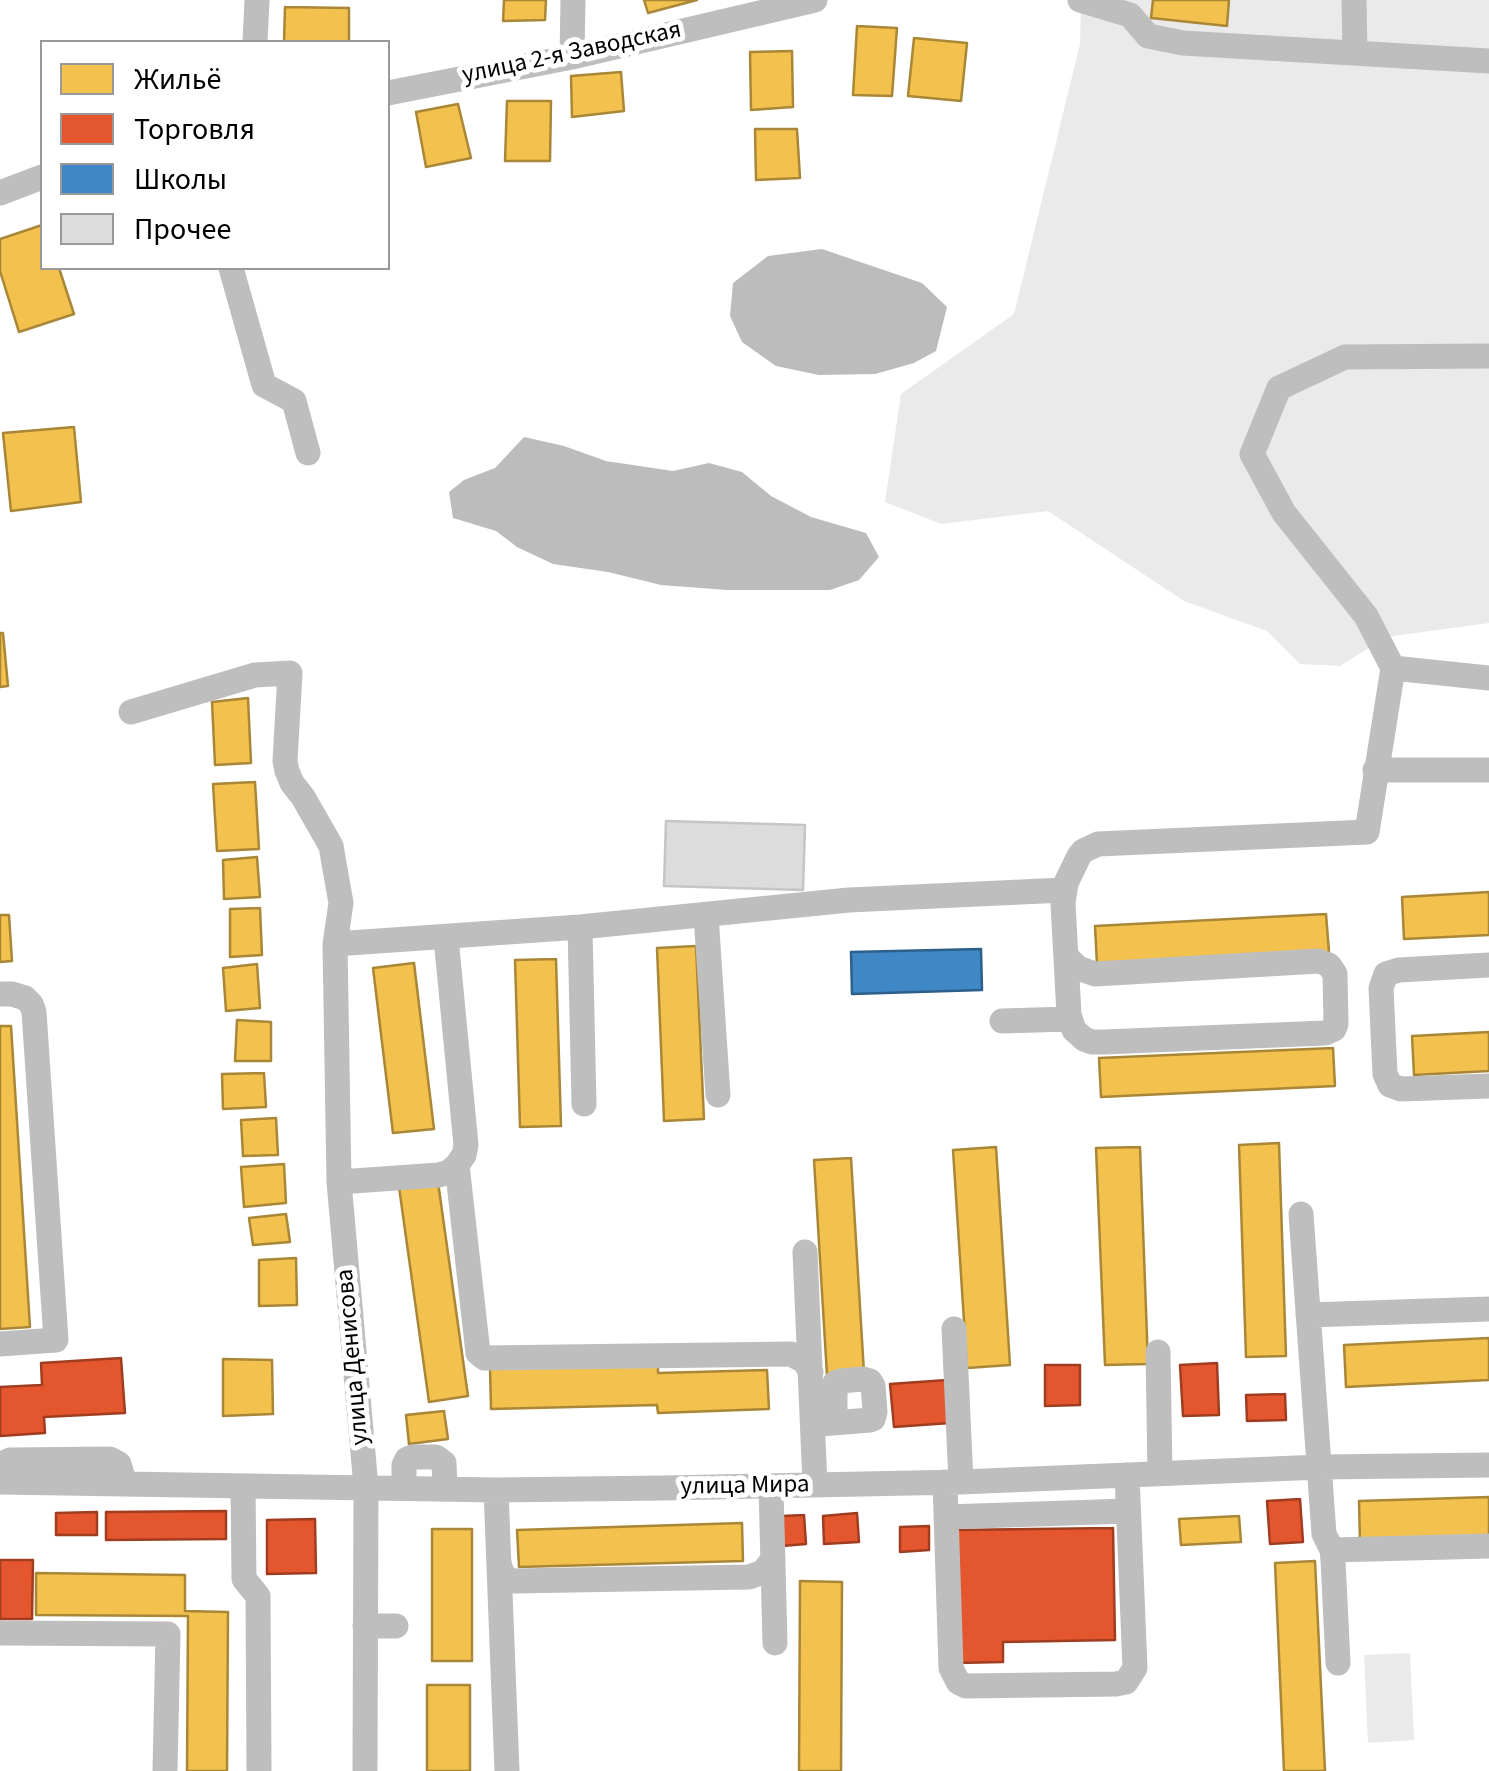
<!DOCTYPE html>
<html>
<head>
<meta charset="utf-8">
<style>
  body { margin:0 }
  #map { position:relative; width:1489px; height:1771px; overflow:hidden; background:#fff; font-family:"Source Sans 3",sans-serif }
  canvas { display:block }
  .legend { position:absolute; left:40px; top:40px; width:350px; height:230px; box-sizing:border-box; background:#fff; border:2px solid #999; margin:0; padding:12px 18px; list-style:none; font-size:30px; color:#000 }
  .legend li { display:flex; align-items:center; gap:20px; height:50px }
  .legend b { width:50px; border:2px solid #999 }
</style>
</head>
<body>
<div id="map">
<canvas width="1489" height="1771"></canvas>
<ul class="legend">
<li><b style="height:28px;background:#f2c14e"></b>Жильё</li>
<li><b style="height:28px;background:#e4572e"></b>Торговля</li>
<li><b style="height:28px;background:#3f88c5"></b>Школы</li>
<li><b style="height:28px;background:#dcdcdc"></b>Прочее</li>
</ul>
</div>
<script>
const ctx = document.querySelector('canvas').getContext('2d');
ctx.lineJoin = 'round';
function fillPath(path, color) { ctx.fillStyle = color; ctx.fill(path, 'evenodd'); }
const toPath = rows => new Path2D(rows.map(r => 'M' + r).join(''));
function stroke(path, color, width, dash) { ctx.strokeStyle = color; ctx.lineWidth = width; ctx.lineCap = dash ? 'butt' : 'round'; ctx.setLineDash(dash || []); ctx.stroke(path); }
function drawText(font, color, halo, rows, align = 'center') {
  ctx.font = font + ' "Source Sans 3",sans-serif'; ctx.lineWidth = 10; ctx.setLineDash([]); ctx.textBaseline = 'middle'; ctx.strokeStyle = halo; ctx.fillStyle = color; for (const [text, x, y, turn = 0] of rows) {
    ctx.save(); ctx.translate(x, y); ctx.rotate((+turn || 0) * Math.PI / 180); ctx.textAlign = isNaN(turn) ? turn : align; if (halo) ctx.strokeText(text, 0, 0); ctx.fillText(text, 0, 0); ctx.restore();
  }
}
const green = toPath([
  [1081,0,1489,0,1489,623,1386,637,1340,666,1300,664,1267,631,1184,601,1048,511,941,524,885,502,901,394,1014,314,1080,44],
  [1410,1653,1414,1740,1368,1743,1364,1655]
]);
const water = toPath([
  [822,249,922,283,947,307,936,351,914,363,875,374,819,375,776,366,742,342,730,316,733,283,768,256],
  [524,437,564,446,606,461,673,471,709,463,742,472,771,496,811,517,866,533,879,557,859,580,830,590,727,590,661,585,608,572,553,564,517,547,496,531,453,518,449,492,464,480,495,468]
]);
const homes = toPath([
  [504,0,546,0,545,20,503,21,504,0],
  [644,0,697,0,648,13,644,0],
  [1153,0,1229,0,1227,26,1151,18,1153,0],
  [285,7,349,8,349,42,284,42,285,7],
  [857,26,897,28,892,96,853,95,857,26],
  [914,38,967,43,961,101,908,96,914,38],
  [792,51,793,107,751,110,750,52,792,51],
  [621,72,624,111,572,117,571,76,621,72],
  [507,101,551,101,550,161,505,161,507,101],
  [458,104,471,158,426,167,416,112,458,104],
  [755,129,797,129,800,178,756,180,755,129],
  [42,225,42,268,59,268,74,314,19,332,0,271,0,239,42,225],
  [74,427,81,502,11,511,3,433,74,427],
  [0,633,3,633,8,686,0,687,0,633],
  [248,698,251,763,215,765,212,702,248,698],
  [255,782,259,849,217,851,213,784,255,782],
  [257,857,260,897,224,899,223,860,257,857],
  [1489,892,1489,935,1404,939,1402,897,1489,892],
  [260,908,262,955,230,957,230,909,260,908],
  [1326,914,1329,952,1097,965,1095,926,1326,914],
  [0,915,9,915,12,961,0,962,0,915],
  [696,946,704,1119,664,1121,657,948,696,946],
  [556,959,561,1126,520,1127,515,960,556,959],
  [414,963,434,1129,393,1133,373,968,414,963],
  [257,964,260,1008,226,1011,223,968,257,964],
  [237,1020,271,1022,271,1061,235,1061,237,1020],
  [0,1026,11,1026,30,1327,0,1329,0,1026],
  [1489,1032,1489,1071,1414,1075,1412,1036,1489,1032],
  [1333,1048,1335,1086,1101,1097,1099,1058,1333,1048],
  [264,1073,266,1107,223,1109,222,1074,264,1073],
  [276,1118,278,1155,243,1156,241,1120,276,1118],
  [1279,1143,1286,1356,1246,1357,1239,1145,1279,1143],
  [996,1147,1010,1365,967,1368,953,1150,996,1147],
  [1140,1147,1148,1364,1105,1365,1096,1148,1140,1147],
  [851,1158,864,1373,827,1375,814,1160,851,1158],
  [284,1164,286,1203,244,1207,241,1167,284,1164],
  [438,1182,468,1396,429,1402,399,1187,438,1182],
  [286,1214,290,1242,253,1245,249,1218,286,1214],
  [296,1258,297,1305,259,1306,259,1260,296,1258],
  [1489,1338,1489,1380,1346,1387,1344,1345,1489,1338],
  [223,1359,272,1360,273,1414,223,1416,223,1359],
  [658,1363,658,1373,767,1370,769,1409,658,1413,657,1405,491,1409,490,1368,658,1363],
  [444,1411,448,1439,409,1444,406,1415,444,1411],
  [1489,1497,1489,1538,1360,1542,1359,1501,1489,1497],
  [1239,1516,1241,1542,1181,1545,1179,1519,1239,1516],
  [742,1523,743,1561,519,1567,517,1530,742,1523],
  [432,1529,472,1529,472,1661,432,1661,432,1529],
  [1315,1561,1325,1771,1284,1771,1275,1563,1315,1561],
  [36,1573,185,1575,185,1611,228,1612,227,1771,187,1771,188,1616,36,1615,36,1573],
  [800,1581,842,1582,841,1771,799,1771,800,1581],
  [427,1685,470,1685,470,1771,427,1771,427,1685]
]);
const shops = toPath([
  [121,1358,125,1413,44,1417,45,1433,0,1436,0,1387,42,1385,41,1363,121,1358],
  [1217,1363,1219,1415,1183,1416,1180,1365,1217,1363],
  [1045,1365,1080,1365,1080,1405,1045,1406,1045,1365],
  [947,1380,950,1423,894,1427,890,1384,947,1380],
  [1285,1394,1286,1420,1247,1421,1246,1395,1285,1394],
  [1300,1499,1303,1542,1270,1544,1267,1501,1300,1499],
  [226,1511,226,1539,106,1540,106,1512,226,1511],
  [97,1512,97,1535,56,1535,56,1513,97,1512],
  [857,1513,859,1542,824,1544,823,1516,857,1513],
  [804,1515,806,1544,782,1546,782,1516,804,1515],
  [315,1519,316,1573,267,1574,267,1520,315,1519],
  [929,1526,929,1550,900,1552,900,1527,929,1526],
  [1113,1528,1115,1640,1003,1642,1003,1662,956,1663,954,1530,1113,1528],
  [0,1560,33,1560,32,1619,0,1619,0,1560]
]);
const schools = toPath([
  [981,949,982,990,852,994,851,952,981,949]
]);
const building = toPath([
  [666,821,805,825,803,890,664,886,666,821]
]);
const minor = toPath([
  [1080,0,1130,15,1148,36,1183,43,1489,61],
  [1354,0,1355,53],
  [255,42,257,0],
  [572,57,573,0],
  [388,93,572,57,815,0],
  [0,193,42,177],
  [231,268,264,385,294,401,308,453],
  [1393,668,1489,678],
  [131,712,255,675,290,673,285,761,287,771,292,783,303,797,331,846,341,903,335,944,339,1182,366,1487,365,1771],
  [1375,770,1489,770],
  [706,915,718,1095],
  [580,927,584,1104],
  [446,938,466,1145,464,1155,457,1165],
  [335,944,580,927,849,900,1064,890],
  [1066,956,1078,968,1095,974,1319,961,1329,965,1335,974,1336,1024,1334,1029,1325,1033,1104,1042,1092,1042,1084,1039,1074,1030,1069,1015,1063,903,1066,883,1079,856,1083,851,1098,844,1367,832,1393,668,1366,616,1284,513,1252,454,1279,388,1345,357,1489,356],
  [1489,965,1399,970,1386,974,1381,988,1385,1074,1390,1085,1401,1089,1489,1086],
  [0,994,12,994,25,998,31,1004,34,1012,56,1340,0,1344],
  [1002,1021,1070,1019],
  [339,1182,439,1175,449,1172,457,1165,478,1353,484,1358,791,1354,804,1361,811,1372],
  [1301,1214,1324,1534,1332,1550,1333,1560,1338,1663],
  [805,1252,815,1485],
  [1308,1315,1489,1309],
  [954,1329,961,1482],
  [1158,1352,1160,1473],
  [813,1432,815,1426,820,1424,870,1420,873,1419,875,1412,873,1386,870,1381,863,1379,840,1381,835,1383,835,1414,839,1419,846,1422],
  [0,1472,4,1463,10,1460,110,1459,119,1464,125,1484],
  [0,1482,496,1490,664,1488,961,1482,1320,1467,1489,1465],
  [945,1482,951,1668,958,1682,966,1686,1116,1684,1126,1682,1135,1668,1127,1475],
  [243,1486,244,1579,258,1596,259,1771],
  [771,1487,775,1643],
  [404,1488,404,1465,407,1459,412,1457,436,1457,444,1463,445,1489],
  [496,1490,507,1771],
  [946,1517,1128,1511],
  [1332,1550,1489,1546],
  [499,1563,502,1573,508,1579,514,1581,749,1577,763,1572,773,1559],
  [365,1626,396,1626],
  [0,1633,168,1634,165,1771]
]);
const streetNames = [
  ["улица 2-я Заводская",572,54,-12],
  ["улица Денисова",354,1357,-95],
  ["улица Мира",745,1487,-1]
];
fillPath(green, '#eaeaea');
fillPath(water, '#bcbcbc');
fillPath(homes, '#f2c14e');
stroke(homes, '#a98737', 2.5);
fillPath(shops, '#e4572e');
stroke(shops, '#a03d20', 2.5);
fillPath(schools, '#3f88c5');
stroke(schools, '#2c5f8a', 2.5);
fillPath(building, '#dcdcdc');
stroke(building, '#c5c5c5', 2.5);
stroke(minor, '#bebebe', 25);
drawText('25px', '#000', '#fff', streetNames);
</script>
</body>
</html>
